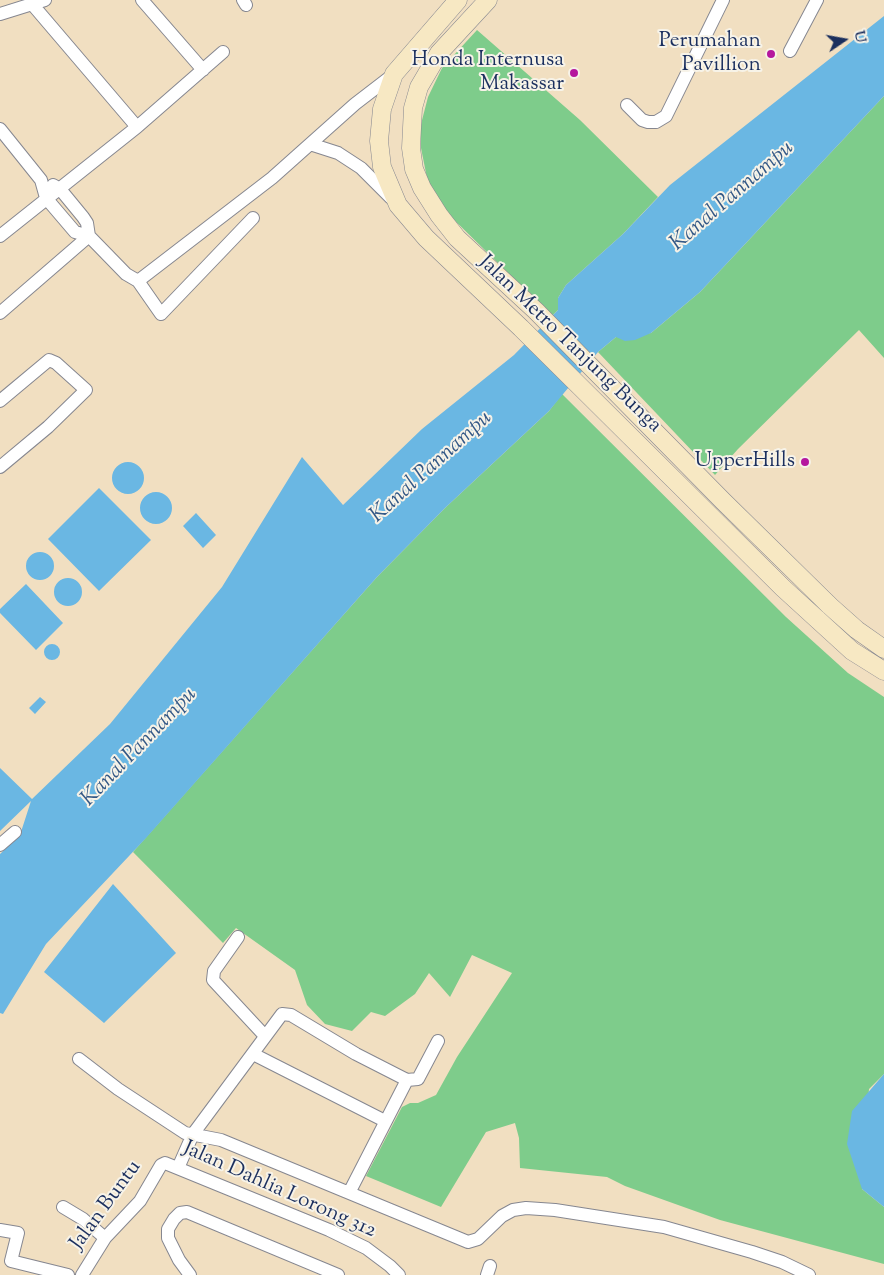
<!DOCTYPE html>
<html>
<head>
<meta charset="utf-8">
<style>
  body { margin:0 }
  #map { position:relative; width:884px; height:1275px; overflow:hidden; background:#f1dfc1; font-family:"Sorts Mill Goudy",serif }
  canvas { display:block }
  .north { position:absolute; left:819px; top:15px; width:50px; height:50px; -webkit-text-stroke:4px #f7f3e8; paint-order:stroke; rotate:78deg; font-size:14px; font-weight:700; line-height:20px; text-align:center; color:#1b2f5e }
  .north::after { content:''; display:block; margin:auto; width:18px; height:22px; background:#1b2f5e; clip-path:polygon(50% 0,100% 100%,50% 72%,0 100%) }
</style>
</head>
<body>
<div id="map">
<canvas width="884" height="1275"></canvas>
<div class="north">U</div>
</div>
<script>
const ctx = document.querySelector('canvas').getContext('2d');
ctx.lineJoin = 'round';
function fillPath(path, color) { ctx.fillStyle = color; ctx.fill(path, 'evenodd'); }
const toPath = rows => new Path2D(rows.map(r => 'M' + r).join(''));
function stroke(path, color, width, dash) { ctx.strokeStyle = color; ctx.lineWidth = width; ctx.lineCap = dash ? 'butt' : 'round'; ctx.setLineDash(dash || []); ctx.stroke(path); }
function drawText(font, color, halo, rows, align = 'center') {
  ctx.font = font + ' "Sorts Mill Goudy",serif'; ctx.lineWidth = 4; ctx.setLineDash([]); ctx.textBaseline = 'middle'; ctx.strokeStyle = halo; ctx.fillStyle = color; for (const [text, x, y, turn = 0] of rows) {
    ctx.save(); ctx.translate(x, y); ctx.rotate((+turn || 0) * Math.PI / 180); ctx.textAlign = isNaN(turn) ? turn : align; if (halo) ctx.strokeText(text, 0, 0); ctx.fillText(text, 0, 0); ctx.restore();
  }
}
const green = toPath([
  [477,30,580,120,658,197,623,234,566,285,558,298,558,310,552,316,443,209,427,178,421,148,421,124,428,97,442,68],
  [884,96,884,358,859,330,738,449,715,475,598,352,616,337,651,333,700,292],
  [562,394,786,617,848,673,884,697,884,1074,869,1089,862,1189,884,1207,884,1264,720,1220,625,1186,607,1177,520,1168,519,1138,515,1123,486,1132,441,1207,366,1176,402,1107,410,1103,418,1103,436,1095,457,1057,512,973,472,955,450,997,429,973,415,994,385,1016,371,1012,352,1031,325,1024,307,1005,295,970,236,928,223,943,133,852,377,577,445,508,549,411]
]);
const water = toPath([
  [884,16,884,96,700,292,651,333,635,340,625,341,616,337,598,352,549,411,445,508,377,577,146,838,46,944,3,1014,0,1013,0,854,20,835,31,801,0,831,0,768,32,799,110,724,222,587,302,457,343,505,422,429,514,355,558,310,558,298,566,285,623,234,670,185],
  '112 478a16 16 0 1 1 32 0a16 16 0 1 1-32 0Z',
  [99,488,151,540,99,591,48,539],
  '140 508a16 16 0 1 1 32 0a16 16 0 1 1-32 0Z',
  [196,513,216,535,203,548,183,526],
  '26 566a14 14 0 1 1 28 0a14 14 0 1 1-28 0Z',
  '54 592a14 14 0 1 1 28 0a14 14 0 1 1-28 0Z',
  [26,584,63,623,36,650,0,613,0,609],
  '44 652a8 8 0 1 1 16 0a8 8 0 1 1-16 0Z',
  [40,697,46,702,35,714,29,708],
  [113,884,176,953,104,1023,44,972],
  [884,1074,884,1207,862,1189,847,1144,852,1111]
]);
const street = toPath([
  [142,0,203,70],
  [243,0,246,5],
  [32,4,137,127],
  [0,14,45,0],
  [790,51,817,0],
  [627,105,642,120,648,122,656,122,666,116,723,0],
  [0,129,41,180,46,198,75,232,89,236,126,274,138,281,272,178,355,104,394,74],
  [310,144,338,153,361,168,391,198],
  [53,185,60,189,83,217,87,223,89,236],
  [0,236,137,127,223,52],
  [138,281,161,314,253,218],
  [0,313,89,236],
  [0,401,49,360,56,363,86,390,48,427,0,467],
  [0,845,15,832],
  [238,937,214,971,213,980,265,1036],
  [253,1054,385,1121],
  [79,1059,118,1089,185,1133,221,1140,468,1242,478,1239,502,1216,513,1210,526,1208,555,1210,664,1227,752,1252,782,1262,809,1275],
  [178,1168,193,1134,282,1014,291,1015,356,1054,407,1080],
  [350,1191,407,1080,418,1079,438,1041],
  [63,1207,83,1219,105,1238],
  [0,1230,18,1233,11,1261,68,1275],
  [82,1275,105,1238,140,1201,161,1165,165,1163,329,1230,366,1248,390,1266,399,1275],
  [190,1275,179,1260,168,1238,168,1229,174,1219,180,1213,187,1212,338,1275],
  [487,1275,490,1266]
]);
const secondary = toPath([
  [458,0,394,74,382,109,379,141,382,167,398,205,426,238,521,328,783,588,852,651,884,671],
  [488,0,439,53,419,87,413,108,411,148,414,169,422,188,439,215,457,238,536,311,723,501,830,606,857,630,884,649]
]);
const markers = [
  [771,54,5,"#b5179e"],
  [574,73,5,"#b5179e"],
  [805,462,5,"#b5179e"]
];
const poiNames = [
  ["Perumahan",761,42],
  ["Pavillion",761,66],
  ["Honda Internusa",564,61],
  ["Makassar",564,85],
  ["UpperHills",795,462]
];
const streetNames = [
  ["Jalan Metro Tanjung Bunga",569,345,44],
  ["Jalan Dahlia Lorong 312",279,1191,24],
  ["Jalan Buntu",107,1206,-54]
];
const waterNames = [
  ["Kanal Pannampu",733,197,-41],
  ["Kanal Pannampu",432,468,-42],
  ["Kanal Pannampu",140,748,-46]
];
fillPath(green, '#7ecc8b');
fillPath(water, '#6ab7e3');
stroke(street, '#868790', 14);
stroke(secondary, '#868790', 19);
stroke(street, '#fff', 12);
stroke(secondary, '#f7e8c3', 18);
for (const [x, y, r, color] of markers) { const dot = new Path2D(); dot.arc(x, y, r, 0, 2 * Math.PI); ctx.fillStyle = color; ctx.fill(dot); stroke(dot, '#f7f3e8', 2); }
drawText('21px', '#1b2f5e', '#f7f3e8', poiNames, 'right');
drawText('21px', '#1b2f5e', '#f7f3e8', streetNames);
drawText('italic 22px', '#335886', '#f7f3e8', waterNames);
</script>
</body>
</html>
